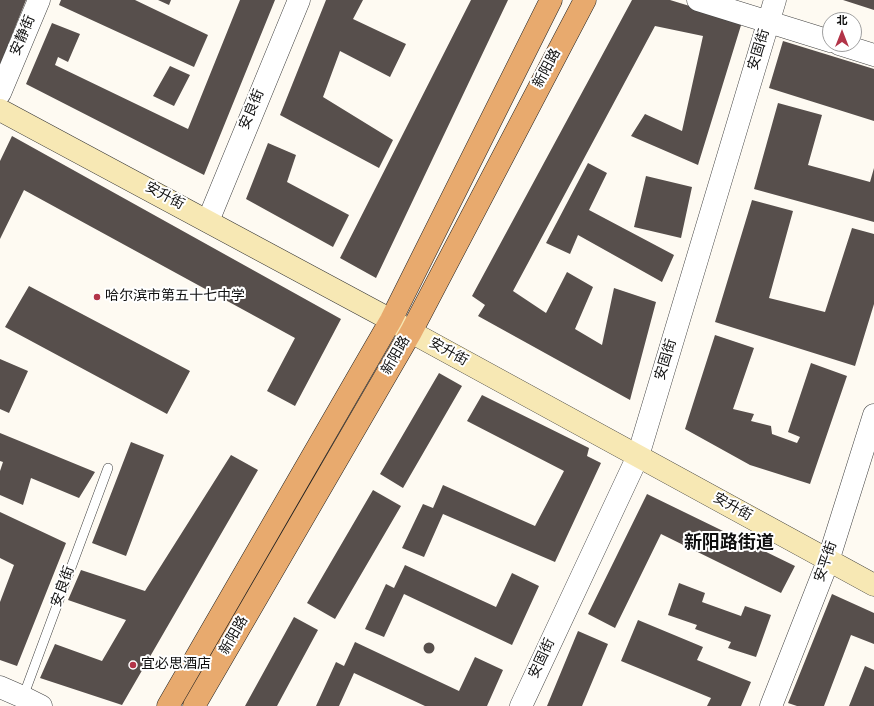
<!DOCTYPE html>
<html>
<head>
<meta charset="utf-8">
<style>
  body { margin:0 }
  #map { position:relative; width:874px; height:706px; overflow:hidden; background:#fefaf2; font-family:Spectral,"Noto Sans SC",serif }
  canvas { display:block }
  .north { position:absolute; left:822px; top:12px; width:40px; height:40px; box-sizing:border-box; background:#fff; border:1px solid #9f9f9f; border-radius:50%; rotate:0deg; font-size:11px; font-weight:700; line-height:16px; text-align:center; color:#0f0f0f }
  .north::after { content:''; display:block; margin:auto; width:14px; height:18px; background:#b23448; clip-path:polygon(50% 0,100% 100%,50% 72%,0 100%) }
</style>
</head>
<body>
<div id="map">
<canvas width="874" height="706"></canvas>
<div class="north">北</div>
</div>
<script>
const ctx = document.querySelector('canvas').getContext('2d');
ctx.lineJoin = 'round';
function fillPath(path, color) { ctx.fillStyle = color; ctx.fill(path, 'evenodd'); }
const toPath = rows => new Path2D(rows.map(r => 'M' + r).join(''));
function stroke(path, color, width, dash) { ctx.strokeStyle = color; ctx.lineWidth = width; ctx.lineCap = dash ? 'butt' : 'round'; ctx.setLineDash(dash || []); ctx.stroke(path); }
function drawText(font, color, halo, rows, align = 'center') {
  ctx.font = font + ' Spectral,"Noto Sans SC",serif'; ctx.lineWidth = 4; ctx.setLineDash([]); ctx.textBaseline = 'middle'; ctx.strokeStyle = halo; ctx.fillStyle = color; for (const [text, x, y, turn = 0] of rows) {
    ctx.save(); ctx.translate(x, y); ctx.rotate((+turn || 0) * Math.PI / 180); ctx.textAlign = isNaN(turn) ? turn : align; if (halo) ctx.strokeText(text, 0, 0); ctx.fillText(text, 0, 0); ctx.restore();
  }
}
const building = toPath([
  [0,0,26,0,0,65],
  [61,0,135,0,208,35,194,67,59,5],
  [158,0,171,0,169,5],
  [240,0,275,0,204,175,26,84,52,23,80,34,68,62,58,57,55,65,188,129],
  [326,0,363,0,353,19,406,44,390,77,340,51,323,97,393,140,379,168,280,115],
  [471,0,508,0,376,278,340,258],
  [632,0,670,0,742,22,698,165,631,136,645,114,682,131,703,36,655,26,513,291,546,313,567,272,593,287,575,329,602,345,614,288,656,302,630,400,478,316,485,305,472,296],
  [843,0,874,0,874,10],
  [783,41,874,69,874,121,769,88],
  [170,66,190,75,174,106,153,96],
  [778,103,822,115,808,165,870,182,874,168,874,222,754,189],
  [12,136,341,319,295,406,267,391,295,338,24,190,0,239,0,161],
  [268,143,296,155,287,182,349,215,333,247,246,199],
  [588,163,607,173,589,210,674,255,662,282,578,235,570,254,546,243],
  [646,176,692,187,681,238,634,227],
  [752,200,793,211,769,298,825,312,852,228,874,234,874,304,855,366,715,322],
  [29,286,190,371,167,414,5,327],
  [715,335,754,348,733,409,754,414,751,421,771,426,772,434,797,443,800,437,788,432,811,363,847,376,810,484,750,465,685,429],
  [0,359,28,371,9,413,0,409],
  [439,373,462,386,403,488,380,474],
  [482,395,589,448,587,456,601,463,555,562,443,514,424,557,402,548,423,504,433,508,443,485,535,526,564,471,467,421],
  [0,433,95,472,79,498,31,478,23,505,0,495,0,471,3,462,0,461],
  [131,442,164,455,126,556,92,543],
  [231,455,258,470,122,705,40,678,55,644,102,661,126,620,68,600,81,570,145,591],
  [373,490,401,506,335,619,307,603],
  [647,494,795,566,781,593,661,534,615,628,588,614],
  [0,512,66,543,17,666,0,660,0,602,14,565,0,558],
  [405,565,496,607,512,573,539,586,512,645,404,594,384,637,365,629,386,584,394,588],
  [679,583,705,593,702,602,741,616,745,606,771,615,756,657,728,648,731,642,695,629,697,625,668,615],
  [832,594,874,613,874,644,851,635,824,706,797,706,788,703],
  [294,617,318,630,277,706,245,706],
  [638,620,703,647,697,660,751,682,741,706,707,706,711,698,621,661],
  [578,631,608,644,582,706,547,706],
  [355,642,459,691,475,657,503,670,487,706,425,706,354,673,339,706,316,706,336,662,344,666],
  '423.5 648a5.5 5.5 0 1 1 11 0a5.5 5.5 0 1 1-11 0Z',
  [865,666,874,670,874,706,849,706]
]);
const service = toPath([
  [23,697,108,468]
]);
const tertiary = toPath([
  [698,0,830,41],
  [839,44,874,55],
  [0,93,39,0],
  [208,221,299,0],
  [0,687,23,697,41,706],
  [521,706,638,456,775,0],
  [771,706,828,561,874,415]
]);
const secondary = toPath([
  [0,110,391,320,411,332,874,585]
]);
const trunk = toPath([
  [168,706,391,320,551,0],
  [194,706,411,332,585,0]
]);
const markers = [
  [97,297,4,"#b23448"],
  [133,665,4,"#b23448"]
];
const streetNames = [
  ["安静街",24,36,-67],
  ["安固街",760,50,-73],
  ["新阳路",548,69,-62],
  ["安良街",253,110,-67],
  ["安升街",164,197,28],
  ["安升街",448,353,29],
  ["新阳路",397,356,-60],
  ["安固街",667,360,-73],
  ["安升街",732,508,29],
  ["安平街",827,562,-71],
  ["安良街",64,587,-70],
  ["新阳路",235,636,-60],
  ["安固街",543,659,-65]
];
const poiNames = [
  ["哈尔滨市第五十七中学",105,297],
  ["宜必思酒店",141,665]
];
const districtNames = [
  ["新阳路街道",729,544]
];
fillPath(building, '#574f4c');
stroke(service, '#424242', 10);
stroke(tertiary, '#424242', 23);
stroke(secondary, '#313131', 23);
stroke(trunk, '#202020', 23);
stroke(service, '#fff', 9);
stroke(tertiary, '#fff', 22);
stroke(secondary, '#f7e8b4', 22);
stroke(trunk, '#e8aa6e', 22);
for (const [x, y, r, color] of markers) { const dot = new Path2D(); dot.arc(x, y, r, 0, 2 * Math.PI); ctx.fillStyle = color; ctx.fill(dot); stroke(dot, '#fff', 1.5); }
drawText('14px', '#0f0f0f', '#fff', streetNames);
drawText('14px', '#0f0f0f', '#fff', poiNames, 'left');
drawText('bold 18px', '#0f0f0f', '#fff', districtNames);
</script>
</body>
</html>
